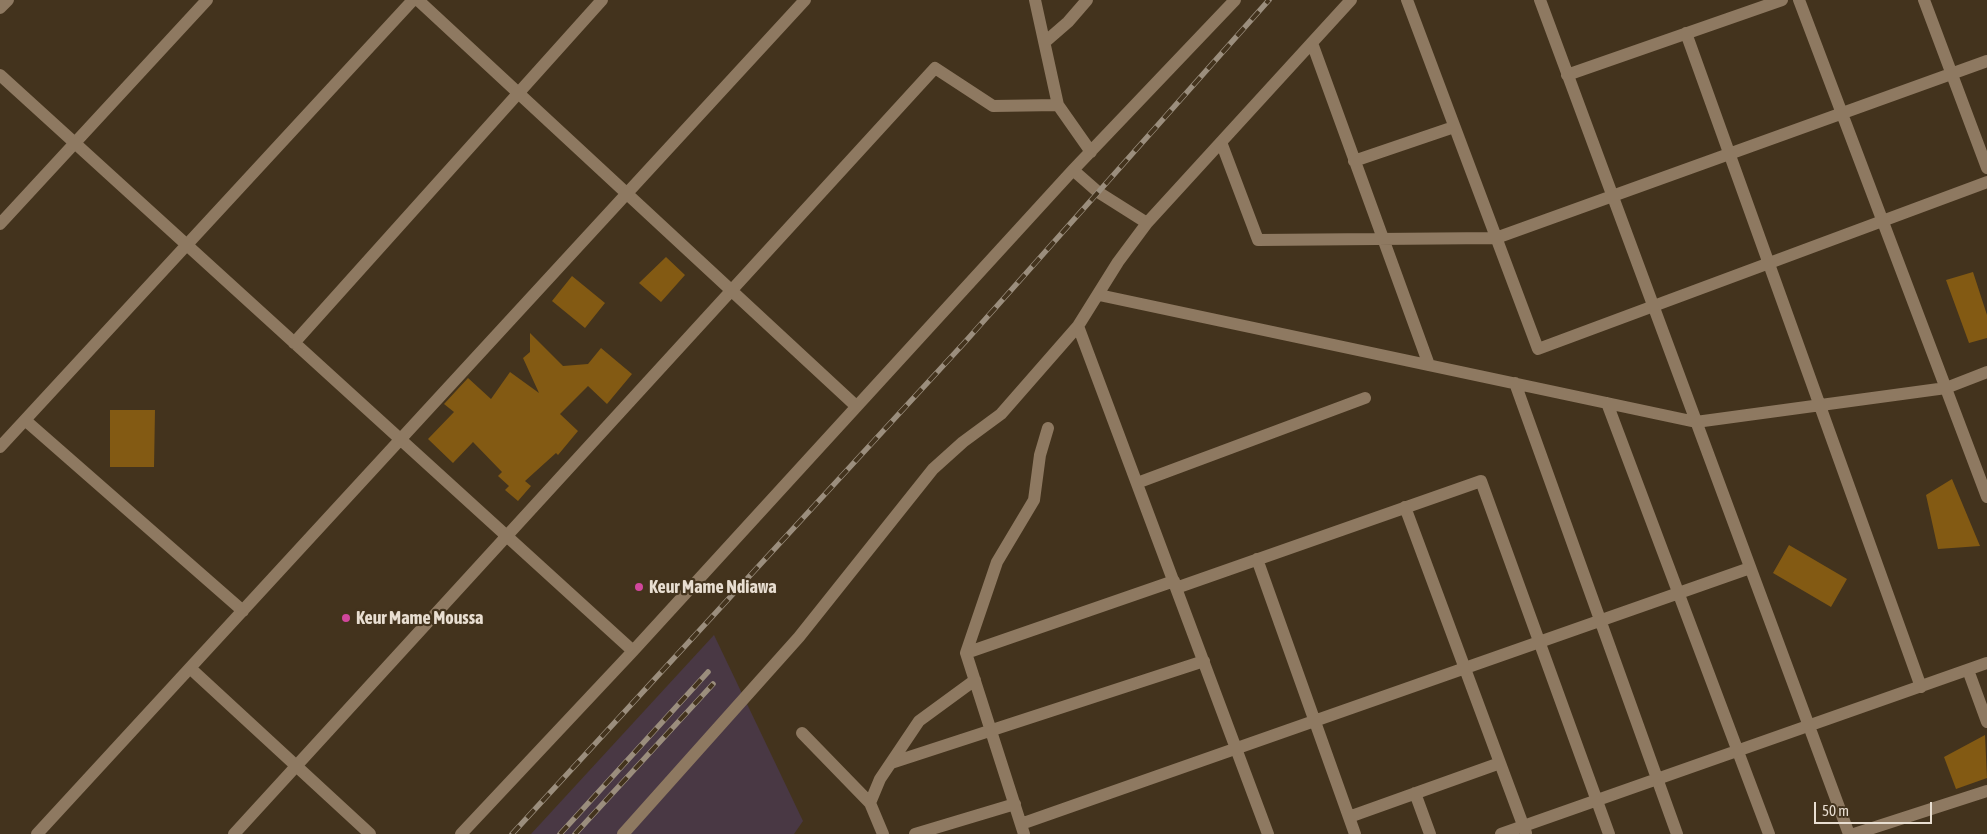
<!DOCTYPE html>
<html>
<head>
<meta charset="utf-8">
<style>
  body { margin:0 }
  #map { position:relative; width:1987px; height:834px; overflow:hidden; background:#43331d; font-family:"Asap Condensed",sans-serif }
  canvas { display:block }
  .scale { position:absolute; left:1814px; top:802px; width:118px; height:22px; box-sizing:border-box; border:2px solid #e8ded1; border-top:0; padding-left:6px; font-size:15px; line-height:18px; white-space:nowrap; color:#e8ded1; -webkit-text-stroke:4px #43331d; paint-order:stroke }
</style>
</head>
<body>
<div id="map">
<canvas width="1987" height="834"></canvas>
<div class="scale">50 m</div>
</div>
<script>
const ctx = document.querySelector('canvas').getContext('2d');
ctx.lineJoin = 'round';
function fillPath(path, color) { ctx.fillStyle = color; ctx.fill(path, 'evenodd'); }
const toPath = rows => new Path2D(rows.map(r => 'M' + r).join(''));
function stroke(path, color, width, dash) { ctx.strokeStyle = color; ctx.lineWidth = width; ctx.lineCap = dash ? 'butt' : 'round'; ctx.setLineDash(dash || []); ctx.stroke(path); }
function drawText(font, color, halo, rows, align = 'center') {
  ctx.font = font + ' "Asap Condensed",sans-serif'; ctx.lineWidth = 4.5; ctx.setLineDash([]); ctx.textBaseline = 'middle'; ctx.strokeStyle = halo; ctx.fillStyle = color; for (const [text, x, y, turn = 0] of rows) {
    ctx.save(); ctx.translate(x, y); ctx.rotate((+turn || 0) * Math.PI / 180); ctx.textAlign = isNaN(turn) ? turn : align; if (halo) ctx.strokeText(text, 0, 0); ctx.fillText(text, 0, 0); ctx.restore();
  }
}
const industrial = toPath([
  [714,635,803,821,794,834,531,834]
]);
const building = toPath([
  [666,257,685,275,661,302,639,283],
  [1973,272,1987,315,1987,338,1969,343,1946,280],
  [572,276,605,303,585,328,552,301],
  [530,333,563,366,588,364,601,348,632,374,607,404,588,386,560,414,578,431,558,455,556,453,525,481,531,486,518,501,505,490,509,486,498,476,502,472,473,442,453,463,428,439,454,412,444,404,468,378,491,399,510,372,539,393,523,358,530,352],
  [110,410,155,410,154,467,110,467],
  [1952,479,1980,546,1938,549,1926,495],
  [1789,545,1847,579,1831,607,1773,573],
  [1985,735,1987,778,1956,789,1944,757]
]);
const minor = toPath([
  [418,0,856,406],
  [1035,0,1058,105,1091,152],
  [1407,0,1538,349,1987,182],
  [1540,0,1849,834],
  [1799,0,1987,497],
  [1924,0,1987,168],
  [0,8,8,0],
  [1686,33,1921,687],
  [1045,42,1068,22,1087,0],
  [1312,43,1429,365],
  [0,75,633,651],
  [1567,75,1782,0],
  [1221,142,1258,240,1496,238,1987,61],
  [1354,161,1454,127],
  [1073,170,1098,192,1147,223],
  [0,224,207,0],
  [1099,295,1696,422,1946,388,1987,372],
  [1078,326,1268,834],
  [294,343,602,0],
  [1515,383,1677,834],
  [1607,403,1769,834],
  [25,420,243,611],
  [0,447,413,0],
  [1137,483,1365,398],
  [1405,507,1526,833],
  [1257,559,1355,834],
  [1176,588,1481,481,1609,834],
  [966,653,1174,581],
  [190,668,370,834],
  [1968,670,1987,722],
  [802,733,870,803,883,834],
  [891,763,1204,661],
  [1415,793,1430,834],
  [870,803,880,779,919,721,975,680],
  [1349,817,1500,763],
  [1021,824,1750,568],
  [37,834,805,0],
  [234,834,935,68,993,106,1058,105],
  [461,834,633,651,1073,170,1235,0],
  [623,834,799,637,933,469,963,442,1001,414,1078,326,1118,262,1147,223,1351,0],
  [915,834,1015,804],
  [1024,834,966,653,997,562,1034,500,1040,455,1048,428],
  [1501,834,1987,663],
  [1854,834,1987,791]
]);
const rail = toPath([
  [512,834,965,342,1269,0],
  [560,834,708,672],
  [575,834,713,684]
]);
const markers = [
  [639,587,5,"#d1479c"],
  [346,618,5,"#d1479c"]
];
const poiNames = [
  ["Keur Mame Ndiawa",649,587],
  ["Keur Mame Moussa",356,618]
];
fillPath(industrial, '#493844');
fillPath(building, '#835a13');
stroke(minor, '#8e7961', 12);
stroke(rail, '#9b8e7d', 5.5);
stroke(rail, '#43331d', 4, [11]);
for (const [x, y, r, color] of markers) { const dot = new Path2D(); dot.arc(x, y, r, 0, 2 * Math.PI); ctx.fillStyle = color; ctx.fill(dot); stroke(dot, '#43331d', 2); }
drawText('bold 18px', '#e8ded1', '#43331d', poiNames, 'left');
</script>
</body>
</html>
